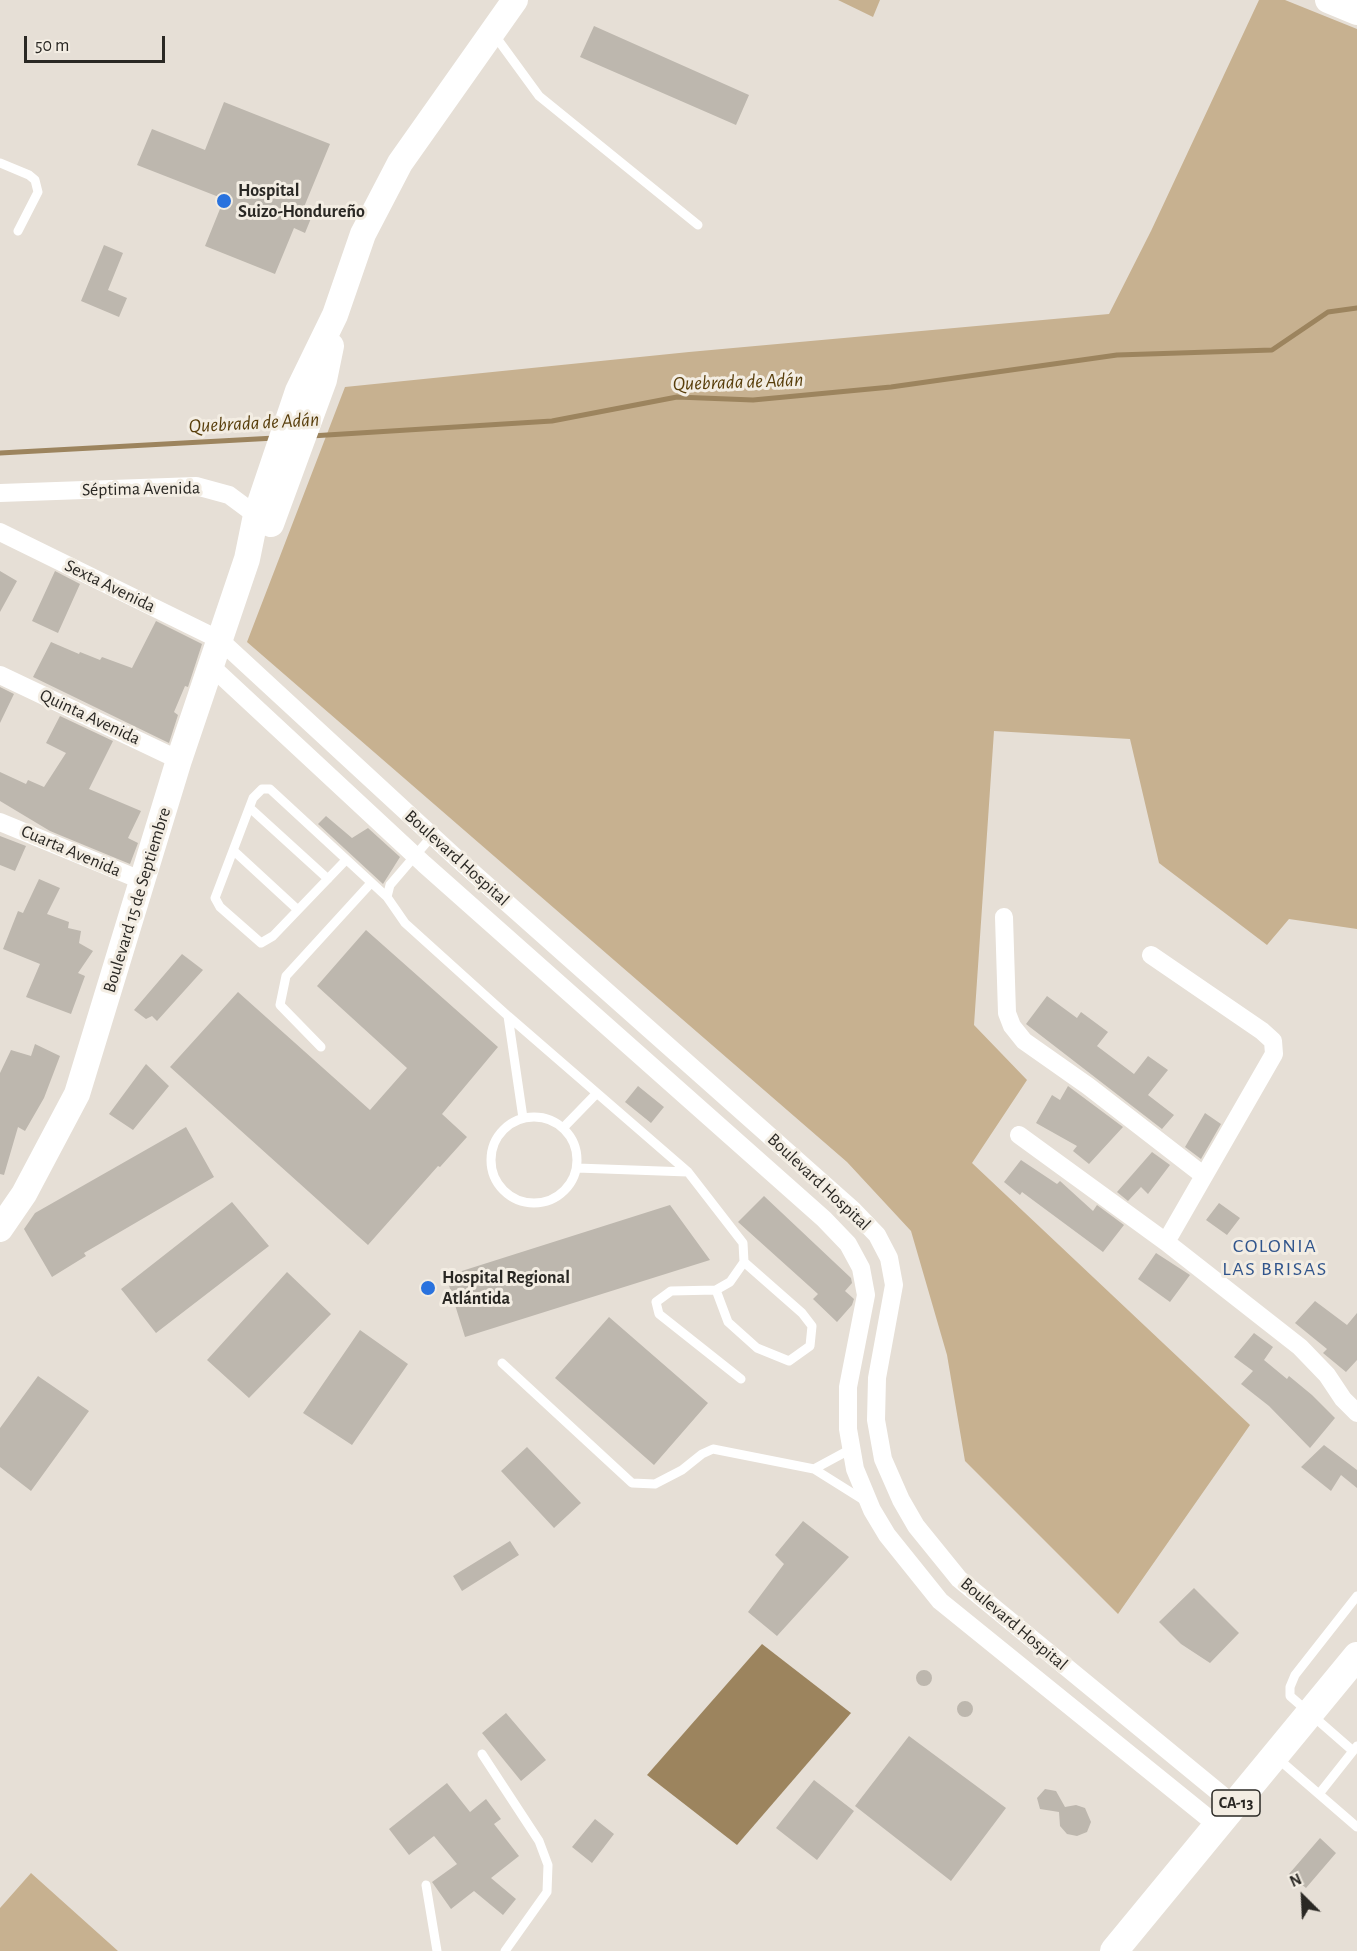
<!DOCTYPE html>
<html>
<head>
<meta charset="utf-8">
<style>
  body { margin:0 }
  #map { position:relative; width:1357px; height:1951px; overflow:hidden; background:#e6dfd6; font-family:"Alegreya Sans",sans-serif }
  canvas { display:block }
  .north { position:absolute; left:1273px; top:1867px; width:60px; height:60px; -webkit-text-stroke:4px #f3ede3; paint-order:stroke; rotate:336deg; font-size:16px; font-weight:700; line-height:24px; text-align:center; color:#2a2824 }
  .north::after { content:''; display:block; margin:auto; width:21px; height:27px; background:#2a2824; clip-path:polygon(50% 0,100% 100%,50% 72%,0 100%) }
  .scale { position:absolute; left:24px; top:36px; width:141px; height:27px; box-sizing:border-box; border:3px solid #2a2824; border-top:0; padding-left:8px; font-size:18px; line-height:21px; white-space:nowrap; color:#2a2824; -webkit-text-stroke:4px #f3ede3; paint-order:stroke }
</style>
</head>
<body>
<div id="map">
<canvas width="1357" height="1951"></canvas>
<div class="north">N</div>
<div class="scale">50 m</div>
</div>
<script>
const ctx = document.querySelector('canvas').getContext('2d');
ctx.lineJoin = 'round';
function fillPath(path, color) { ctx.fillStyle = color; ctx.fill(path, 'evenodd'); }
const toPath = rows => new Path2D(rows.map(r => 'M' + r).join(''));
function stroke(path, color, width, dash) { ctx.strokeStyle = color; ctx.lineWidth = width; ctx.lineCap = dash ? 'butt' : 'round'; ctx.setLineDash(dash || []); ctx.stroke(path); }
function drawText(font, color, halo, rows, align = 'center') {
  ctx.font = font + ' "Alegreya Sans",sans-serif'; ctx.lineWidth = 6; ctx.setLineDash([]); ctx.textBaseline = 'middle'; ctx.strokeStyle = halo; ctx.fillStyle = color; for (const [text, x, y, turn = 0] of rows) {
    ctx.save(); ctx.translate(x, y); ctx.rotate((+turn || 0) * Math.PI / 180); ctx.textAlign = isNaN(turn) ? turn : align; if (halo) ctx.strokeText(text, 0, 0); ctx.fillText(text, 0, 0); ctx.restore();
  }
}
const green = toPath([
  [838,0,880,0,873,17],
  [1259,0,1285,0,1357,29,1357,929,1289,919,1267,945,1159,863,1130,739,994,731,974,1025,1027,1080,972,1163,1250,1425,1118,1614,965,1461,947,1355,911,1231,847,1162,247,642,345,387,689,352,1109,314,1151,231],
  [31,1873,118,1951,0,1951,0,1908]
]);
const water = toPath([
  [762,1644,851,1713,737,1845,647,1775]
]);
const stream = toPath([
  [311,436,552,421,677,397,753,400,891,387,1117,355,1272,350,1328,312,1357,308],
  [0,453,275,438]
]);
const building = toPath([
  [594,26,749,95,736,125,580,57],
  [224,102,330,144,304,207,314,211,305,233,294,228,275,274,205,246,224,199,137,165,152,129,205,150],
  [104,245,123,253,108,290,127,298,119,317,81,301],
  [0,571,17,581,0,612],
  [55,571,80,584,58,633,32,621],
  [156,621,202,644,188,687,185,686,174,712,178,715,169,743,33,677,51,642,79,654,80,652,100,660,102,657,132,668],
  [0,687,14,694,0,723],
  [60,716,113,741,89,789,141,811,128,838,138,843,130,864,50,831,0,801,0,772,26,784,28,780,44,787,66,753,46,743],
  [326,816,352,838,368,828,400,857,383,884,318,824],
  [0,836,26,846,15,871,0,865],
  [39,879,60,888,47,914,69,922,68,928,81,931,79,943,93,951,78,973,85,976,71,1014,26,997,40,964,3,949,18,911,23,913],
  [366,930,498,1047,442,1114,467,1137,440,1167,438,1166,368,1245,170,1067,238,992,370,1110,407,1068,317,986],
  [182,954,203,970,157,1021,152,1016,146,1019,134,1010],
  [1047,996,1077,1018,1081,1012,1108,1032,1097,1046,1134,1074,1148,1056,1168,1070,1148,1095,1174,1115,1162,1129,1026,1024],
  [35,1044,60,1056,44,1098,25,1131,18,1127,4,1175,0,1174,0,1073,11,1050,31,1056],
  [146,1064,169,1086,133,1130,109,1114],
  [638,1086,664,1107,651,1123,625,1102],
  [1068,1086,1123,1127,1089,1164,1073,1151,1077,1146,1036,1123,1052,1095,1060,1100],
  [1205,1113,1221,1124,1201,1159,1185,1147],
  [186,1127,214,1177,84,1253,86,1256,52,1277,24,1229,35,1213],
  [1152,1152,1170,1165,1148,1194,1141,1187,1128,1201,1117,1192],
  [1021,1160,1057,1184,1060,1181,1093,1211,1097,1205,1124,1225,1103,1252,1022,1192,1020,1195,1004,1182],
  [764,1196,851,1278,852,1283,845,1291,854,1299,852,1305,837,1322,813,1299,818,1294,738,1222],
  [232,1202,269,1246,156,1333,121,1289],
  [1219,1203,1240,1218,1227,1235,1206,1220],
  [670,1205,710,1260,465,1337,446,1276],
  [1156,1253,1190,1275,1170,1302,1138,1279],
  [287,1272,331,1314,249,1398,207,1360],
  [1315,1301,1347,1325,1357,1313,1357,1360,1346,1372,1323,1353,1327,1349,1295,1323],
  [609,1317,708,1403,654,1465,555,1378],
  [360,1330,408,1364,352,1445,303,1413],
  [1254,1333,1273,1347,1264,1360,1287,1379,1289,1376,1312,1395,1335,1418,1310,1448,1269,1406,1241,1384,1253,1371,1234,1357],
  [38,1376,89,1411,31,1491,0,1467,0,1428],
  [1324,1445,1357,1470,1357,1488,1341,1475,1331,1491,1301,1467],
  [527,1447,581,1503,554,1528,501,1471],
  [803,1521,849,1557,777,1636,748,1612,784,1564,775,1555],
  [510,1541,519,1555,462,1591,453,1576],
  [1194,1588,1239,1633,1210,1663,1181,1644,1159,1622],
  '916 1678a8 8 0 1 1 16 0a8 8 0 1 1-16 0Z',
  '957 1709a8 8 0 1 1 16 0a8 8 0 1 1-16 0Z',
  [506,1713,546,1760,521,1781,482,1733],
  [909,1736,1006,1808,951,1881,855,1806],
  [814,1780,854,1811,817,1860,776,1828],
  [447,1783,470,1812,486,1799,501,1819,494,1824,519,1856,491,1878,516,1899,503,1915,474,1891,451,1909,432,1882,457,1864,434,1836,409,1855,389,1829],
  [1045,1789,1056,1791,1065,1807,1076,1805,1085,1808,1091,1822,1087,1832,1077,1836,1067,1834,1060,1826,1059,1812,1040,1809,1037,1798],
  [595,1819,614,1834,592,1863,572,1847],
  [1320,1838,1336,1853,1306,1888,1289,1874]
]);
const lane = toPath([
  [493,33,539,96,698,225],
  [0,163,29,175,35,180,38,192,18,231],
  [250,808,328,879],
  [432,836,390,885,387,897,405,923,508,1016,523,1118],
  [234,851,298,910],
  [345,861,273,936,261,943,220,907,215,898,253,798,262,789,270,789,387,897],
  [508,1016,688,1172,743,1243,744,1262,730,1282,716,1290,671,1291,656,1302,659,1314,741,1379],
  [321,1047,280,1005,286,976,371,883],
  '491 1160a43 43 0 1 1 86 0a43 43 0 1 1-86 0Z',
  [563,1128,597,1093],
  [577,1168,688,1172],
  [716,1290,728,1322,757,1348,789,1361,810,1346,812,1326,802,1313,744,1262],
  [502,1363,632,1483,655,1484,682,1470,702,1454,713,1449,814,1469,851,1449],
  [814,1469,865,1501],
  [1353,1751,1290,1696,1290,1687,1295,1675,1357,1596],
  [482,1754,539,1841,548,1865,547,1892,505,1951],
  [1276,1757,1357,1827],
  [1319,1794,1357,1746],
  [426,1885,437,1951]
]);
const street = toPath([
  [0,493,196,486,229,495,264,521],
  [0,532,220,640,453,855,853,1210,877,1235,889,1258,894,1285,877,1378,876,1420,883,1459,901,1500,916,1526,959,1579,1234,1805],
  [211,666,424,864,824,1219,848,1244,861,1268,866,1295,848,1387,848,1429,855,1469,872,1510,887,1535,940,1601,1218,1826],
  [0,675,179,760],
  [0,822,143,881],
  [1004,917,1007,1013,1012,1026,1024,1041,1088,1086,1203,1175],
  [1151,955,1262,1031,1273,1041,1274,1054,1166,1242],
  [1019,1135,1166,1242,1300,1347,1327,1375,1343,1399,1357,1413]
]);
const secondary = toPath([
  [1328,0,1357,12],
  [271,524,324,380,331,346],
  [0,1229,24,1194,77,1094,179,760,247,559,256,515,298,391,335,315,363,234,400,163,515,0]
]);
const primary = toPath([
  [1114,1951,1357,1656]
]);
const markers = [
  [224,201,8,"#2972de"],
  [428,1288,8,"#2972de"]
];
const shields = [
  [1236,1803,48]
];
const shieldNames = [
  ["CA-13",1236,1803]
];
const poiNames = [
  ["Hospital",238,191],
  ["Suizo-Hondureño",238,212],
  ["Hospital Regional",442,1278],
  ["Atlántida",442,1299]
];
const streetNames = [
  ["Séptima Avenida",141,489,-1],
  ["Sexta Avenida",110,586,26],
  ["Quinta Avenida",90,717,25],
  ["Cuarta Avenida",71,851,23],
  ["Boulevard Hospital",457,858,42],
  ["Boulevard 15 de Septiembre",137,900,-73],
  ["Boulevard Hospital",819,1182,43],
  ["Boulevard Hospital",1014,1624,40]
];
const waterNames = [
  ["Quebrada de Adán",738,382,-2],
  ["Quebrada de Adán",254,423,-3]
];
const neighbourhoodNames = [
  ["COLONIA",1275,1246],
  ["LAS BRISAS",1275,1269]
];
fillPath(green, '#c7b190');
fillPath(water, '#9c845e');
stroke(stream, '#9c845e', 5);
fillPath(building, '#bdb7ae');
stroke(lane, '#fff', 9);
stroke(street, '#fff', 18);
stroke(secondary, '#fff', 26);
stroke(primary, '#fff', 28);
for (const [x, y, r, color] of markers) { const dot = new Path2D(); dot.arc(x, y, r, 0, 2 * Math.PI); ctx.fillStyle = color; ctx.fill(dot); stroke(dot, '#f3ede3', 2); }
for (const [x, y, w] of shields) { const box = new Path2D(); box.roundRect(x - w / 2, y - 13, w, 26, 4.5); ctx.fillStyle = '#f3ede3'; ctx.fill(box); stroke(box, '#2a2824', 1.5); }
drawText('bold 16px', '#2a2824', null, shieldNames);
drawText('bold 18px', '#2a2824', '#f3ede3', poiNames, 'left');
drawText('18px', '#2a2824', '#f3ede3', streetNames);
drawText('italic 20px', '#583e0b', '#f3ede3', waterNames);
ctx.letterSpacing = '1.5px';
drawText('20px', '#31558c', '#f3ede3', neighbourhoodNames);
ctx.letterSpacing = '0px';
</script>
</body>
</html>
